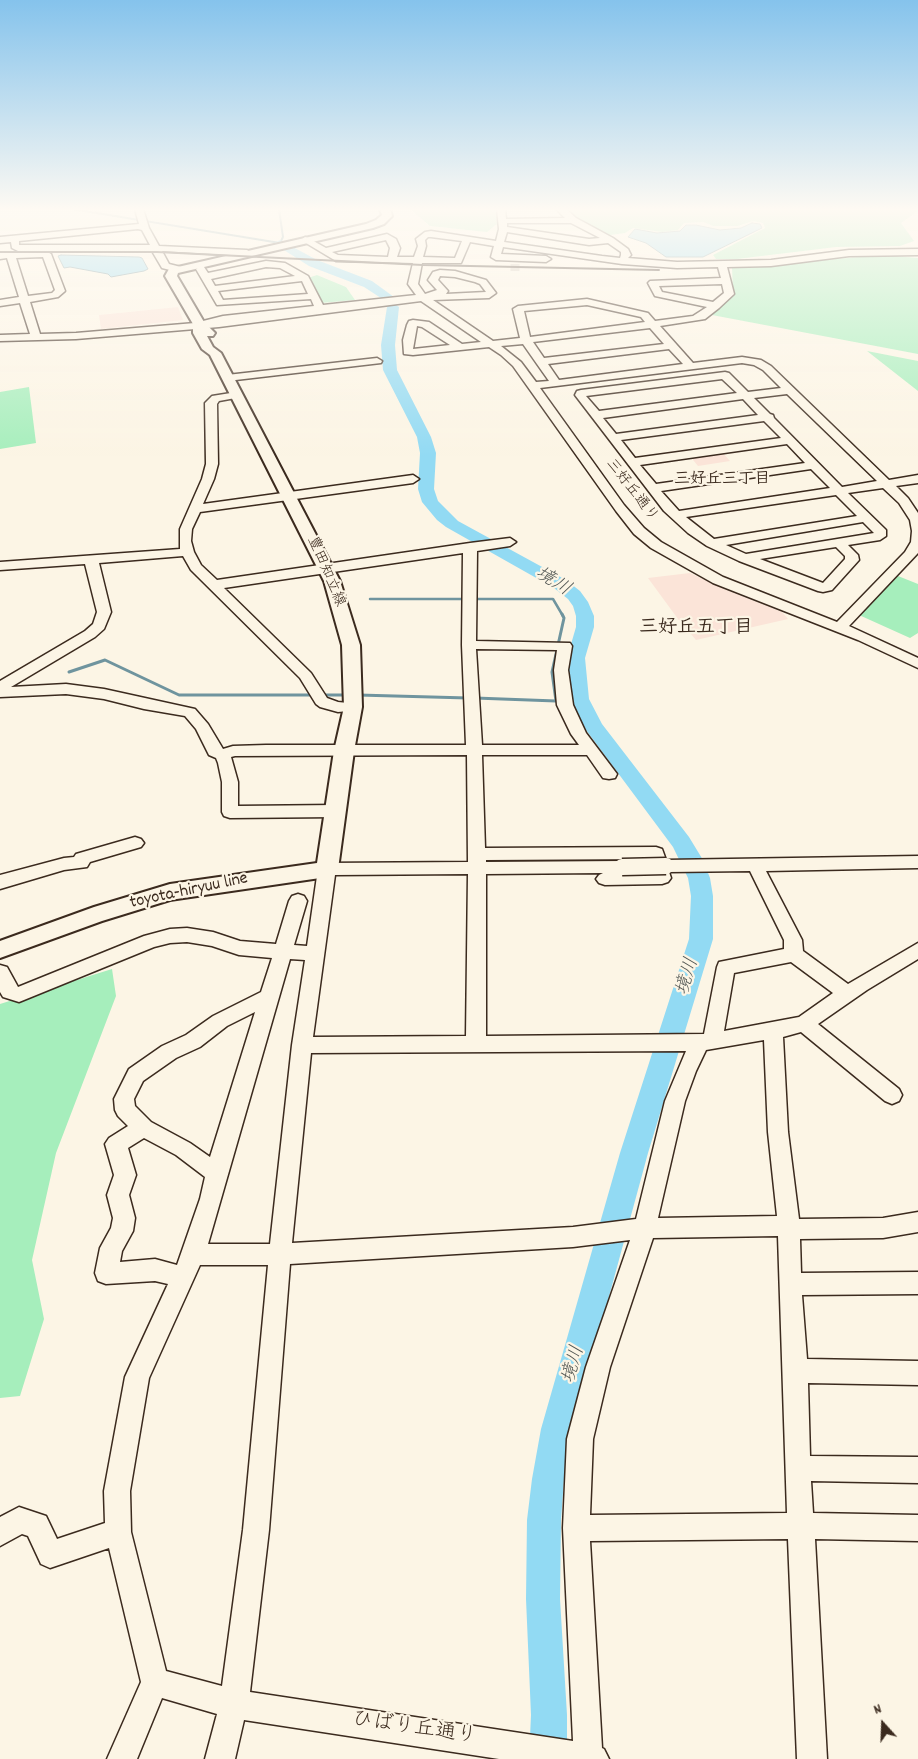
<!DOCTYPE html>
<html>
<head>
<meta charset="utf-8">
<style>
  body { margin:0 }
  #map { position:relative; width:918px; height:1759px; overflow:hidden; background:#fcf5e5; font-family:Dekko,sans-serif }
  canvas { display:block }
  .north { position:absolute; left:858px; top:1699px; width:50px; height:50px; -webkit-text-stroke:4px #fcf5e5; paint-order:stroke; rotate:340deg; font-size:14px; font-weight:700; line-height:20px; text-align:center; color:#3b2a1e }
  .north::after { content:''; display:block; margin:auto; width:18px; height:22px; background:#3b2a1e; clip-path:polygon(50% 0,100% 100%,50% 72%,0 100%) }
</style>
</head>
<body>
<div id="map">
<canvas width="918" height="1759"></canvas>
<div class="north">N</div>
</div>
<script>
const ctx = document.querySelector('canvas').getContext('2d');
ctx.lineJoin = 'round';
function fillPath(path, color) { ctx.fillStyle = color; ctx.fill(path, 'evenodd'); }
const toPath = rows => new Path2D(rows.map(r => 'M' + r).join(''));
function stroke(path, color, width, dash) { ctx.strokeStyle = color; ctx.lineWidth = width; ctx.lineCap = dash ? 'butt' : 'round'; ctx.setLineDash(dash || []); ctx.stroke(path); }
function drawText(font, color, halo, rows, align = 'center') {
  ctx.font = font + ' Dekko,"Klee One",sans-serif'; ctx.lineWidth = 4.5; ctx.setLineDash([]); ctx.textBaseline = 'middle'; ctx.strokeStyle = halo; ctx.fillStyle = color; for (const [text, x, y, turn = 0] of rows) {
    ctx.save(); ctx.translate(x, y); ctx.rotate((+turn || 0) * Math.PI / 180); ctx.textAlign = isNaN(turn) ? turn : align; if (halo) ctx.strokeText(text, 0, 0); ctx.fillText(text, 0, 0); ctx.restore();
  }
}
const built = toPath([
  [178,307,183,320,101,329,99,315],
  [721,451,730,461,698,466,689,455],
  [690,573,724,589,782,612,788,619,696,640,678,619,648,578]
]);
const green = toPath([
  [410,209,495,209,497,224,487,232,430,226],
  [566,209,918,209,918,211,901,223,914,241,900,246,836,247,737,259,716,259,713,255,765,228,763,223,753,221,738,226,713,226,704,222,684,223,678,230,662,232,633,228,625,233,610,235,579,219],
  [882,255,918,258,918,354,712,315,733,291,732,268],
  [317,275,346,287,355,300,321,303,308,278],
  [867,351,918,361,918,391],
  [29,387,36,443,0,449,0,392],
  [898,576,918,584,918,633,910,638,859,615],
  [112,969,116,996,56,1153,32,1260,44,1319,20,1396,0,1398,0,1004]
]);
const water = toPath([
  [752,223,760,224,762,228,703,257,666,257,646,243,628,237,635,229,657,233,680,231,686,225,696,225,720,230,741,228,752,223],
  [61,255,139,257,142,258,148,269,144,271,111,277,108,274,70,267,64,268,58,256,61,255]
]);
const streamFar2 = toPath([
  [72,209,280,243,283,237,279,209]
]);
const streamFar1 = toPath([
  [370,599,465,599],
  [472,599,553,599,563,616]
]);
const stream = toPath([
  [69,672,105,660,179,695,313,695],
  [320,695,348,695],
  [358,695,468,698],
  [475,698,556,701,552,672,564,618,562,614]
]);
const river = toPath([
  [280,240,317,260,372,281,394,297,392,300,384,300,364,287,309,266,276,245,274,243,280,240],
  [393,303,399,307,395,345,397,370,431,437,436,453,434,489,438,501,458,521,566,580,580,591,588,602,594,616,594,627,585,658,589,699,602,724,689,837,703,860,710,878,713,896,713,939,648,1153,573,1429,564,1479,561,1520,560,1599,567,1715,567,1759,529,1759,531,1715,526,1599,527,1520,532,1479,541,1429,620,1153,689,939,691,896,688,878,673,847,586,730,569,699,567,658,576,627,576,616,573,606,568,599,554,588,446,527,437,520,422,502,418,489,420,453,417,437,383,370,381,345,387,307,393,303]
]);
const minorTunnel = toPath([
  [515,264,515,271]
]);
const minor = toPath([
  [135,209,143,209,149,228,159,246,247,250,252,253,247,256,162,251,169,264,181,267,181,271,178,272,162,268,152,251,18,251,12,248,11,242,0,243,0,237,139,224,135,209],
  [138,229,142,230,150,245,19,245,19,241,138,229],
  [497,209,505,209,506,219,565,218,556,209,566,209,576,218,613,238,628,249,631,255,628,258,677,262,771,260,849,250,918,249,918,255,849,256,771,266,727,267,734,294,719,308,705,319,660,326,693,363,742,357,761,360,771,366,889,480,918,475,918,483,896,486,908,498,918,513,918,553,849,626,918,658,918,668,858,640,713,583,651,548,634,534,616,511,513,366,501,355,489,347,413,355,404,354,403,340,407,325,409,321,413,320,429,322,462,344,481,342,421,301,219,327,76,339,0,341,0,335,30,334,20,303,0,306,0,300,19,297,7,258,0,259,0,253,46,251,51,254,65,291,58,297,30,302,40,334,76,333,195,323,223,316,314,306,311,299,217,305,196,269,201,266,204,267,208,273,266,261,285,263,308,276,323,305,416,295,408,284,413,263,336,261,301,240,305,237,308,238,326,248,387,234,396,239,400,248,397,257,414,257,418,246,416,239,425,232,431,231,496,241,499,229,497,209],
  [507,223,571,223,600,238,589,239,507,227,507,223],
  [507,232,589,245,608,243,621,252,621,255,620,258,602,256,504,242,507,232],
  [428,237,431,237,462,241,455,258,423,257,426,246,425,240,428,237],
  [386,240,390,248,388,257,338,255,332,252,386,240],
  [470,242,494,246,491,257,496,260,546,262,551,259,546,256,501,254,503,247,622,264,677,268,718,267,721,278,650,281,648,283,655,296,707,307,693,316,655,321,648,313,587,299,518,306,513,309,520,338,493,341,433,300,489,298,496,293,486,280,455,271,440,270,433,272,428,280,437,290,425,294,418,284,422,263,461,263,470,242],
  [43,257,55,290,52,293,28,296,16,258,43,257],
  [266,267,280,268,295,276,215,286,211,279,266,267],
  [440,276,455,277,475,282,480,284,486,292,446,294,448,291,438,280,440,276],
  [302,281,308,294,223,300,218,291,302,281],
  [722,284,724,293,713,302,662,292,659,286,722,284],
  [587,305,641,317,645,322,530,337,524,311,587,305],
  [417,326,422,327,450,345,413,349,417,326],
  [650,328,664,344,544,358,533,342,650,328],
  [523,344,537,364,549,381,536,382,521,362,501,346,523,344],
  [669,349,683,364,559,380,548,364,669,349],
  [742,363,754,365,763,370,781,388,748,392,729,373,725,372,581,390,577,391,575,395,664,511,688,533,707,546,739,561,818,591,823,592,832,590,859,560,858,555,848,545,880,540,886,536,886,530,848,493,883,488,899,503,910,520,912,531,911,542,905,552,837,622,723,577,661,542,644,528,624,505,540,388,742,363],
  [722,379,737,393,599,411,586,396,722,379],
  [787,394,877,481,842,487,774,418,773,415,770,414,754,398,787,394],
  [743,399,758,415,616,434,603,418,743,399],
  [764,421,781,438,635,458,621,440,764,421],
  [787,444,805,463,656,484,640,465,787,444],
  [811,469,830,488,679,511,661,491,811,469],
  [836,495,857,516,714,539,686,517,836,495],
  [863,522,874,533,746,554,726,545,863,522],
  [836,547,845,556,845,559,823,583,760,559,836,547],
  [377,358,382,361,381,363,227,381,222,378,227,375,377,358],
  [237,392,242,395,241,397,219,401,217,404,218,464,214,479,203,504,413,475,419,479,413,483,200,512,192,529,191,541,194,552,201,565,217,580,470,543,510,538,516,542,510,546,477,551,476,641,570,643,572,646,568,670,573,705,586,733,617,774,615,778,609,779,603,778,587,755,482,755,485,848,656,847,662,849,666,860,918,856,918,868,766,871,802,940,803,951,848,984,918,943,918,959,867,990,818,1024,899,1089,902,1095,899,1101,892,1104,885,1101,801,1032,783,1037,788,1132,799,1219,883,1218,918,1212,918,1232,883,1238,800,1239,801,1273,918,1272,918,1294,802,1295,807,1359,918,1361,918,1385,808,1383,810,1456,918,1457,918,1483,811,1481,813,1513,918,1515,918,1541,815,1539,827,1759,797,1759,788,1539,590,1541,602,1748,604,1749,609,1759,499,1759,244,1720,235,1759,205,1759,217,1714,162,1698,137,1759,107,1759,141,1682,109,1548,50,1568,41,1564,28,1536,22,1534,0,1546,0,1517,19,1507,46,1516,57,1539,105,1523,104,1491,125,1377,168,1284,155,1281,106,1284,98,1281,95,1273,100,1248,111,1228,113,1218,107,1195,114,1175,105,1144,109,1138,128,1126,118,1116,115,1110,114,1099,129,1069,162,1046,186,1035,213,1016,261,992,272,958,239,955,212,946,187,942,170,943,154,947,19,1002,3,997,0,992,0,965,7,967,18,987,144,936,170,929,187,928,213,932,240,941,276,944,289,901,292,896,298,894,304,896,307,901,294,945,307,946,318,869,321,865,327,863,468,862,467,755,235,756,231,757,238,782,238,806,336,805,342,807,344,811,342,815,336,817,230,818,224,816,222,812,222,782,218,763,216,758,209,755,196,729,185,716,144,709,104,699,66,694,0,697,0,681,85,631,93,624,97,612,85,564,0,570,0,562,180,549,180,529,202,479,206,464,205,403,212,396,237,392],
  [463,553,462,645,466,745,266,745,233,746,223,749,208,724,195,709,104,689,66,684,11,687,95,637,104,629,111,612,99,563,183,556,191,570,300,678,316,704,320,707,338,712,358,710,361,707,358,704,338,702,327,698,311,673,224,588,463,553],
  [476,649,557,650,554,670,557,705,571,734,579,745,482,745,476,649],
  [649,859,652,872,625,872,628,871,631,867,628,863,622,861,486,862,486,860,649,859],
  [750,871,784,940,784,949,719,962,717,967,704,1034,486,1036,486,874,603,873,599,875,596,879,599,883,605,885,662,884,668,882,671,878,669,872,750,871],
  [468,874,466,1036,313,1037,335,875,468,874],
  [290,959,305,960,292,1045,270,1244,208,1244,290,959],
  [791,962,833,993,799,1017,724,1031,734,973,791,962],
  [255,1012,210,1157,190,1143,151,1122,135,1106,134,1099,143,1081,176,1058,200,1047,227,1026,255,1012],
  [764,1040,768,1132,777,1216,658,1218,685,1101,696,1071,706,1050,764,1040],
  [686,1051,665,1101,636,1219,573,1227,292,1243,311,1053,686,1051],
  [144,1138,176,1155,205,1177,200,1199,177,1265,155,1259,120,1262,122,1251,133,1231,135,1218,129,1195,136,1175,128,1148,144,1138],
  [778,1236,787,1513,590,1515,593,1439,610,1367,653,1238,778,1236],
  [630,1240,586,1367,567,1439,563,1528,573,1741,250,1692,269,1530,290,1264,573,1247,630,1240],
  [200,1265,268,1265,243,1530,222,1686,166,1671,131,1532,130,1491,149,1378,200,1265],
  [135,837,141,839,144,843,141,847,90,862,87,867,64,870,0,889,0,875,64,858,74,857,76,854,135,837]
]);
const major = toPath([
  [380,209,390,209,392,216,384,224,373,228,178,273,177,276,204,322,215,333,213,336,207,336,213,347,221,353,340,581,360,645,362,707,354,751,338,869,334,874,327,877,170,900,102,921,0,958,0,941,94,907,170,884,317,863,334,751,344,707,342,645,324,581,210,355,202,349,193,333,193,324,165,276,169,269,366,224,376,220,382,215,380,209]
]);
const rail = toPath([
  [0,252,157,252,423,265,659,270]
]);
const minorBridge = toPath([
  [622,867,666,866]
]);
const farStreetnames = [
  ["三好丘通り",631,491,52],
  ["豊田知立線",325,572,67]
];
const farNeighbourhoodnames = [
  ["三好丘三丁目",722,481]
];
const streetNames = [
  ["toyota-hiryuu line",189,892,-12]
];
const waterNames = [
  ["境川",552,583,32],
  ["境川",689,977,-73],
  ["境川",575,1365,-74]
];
const neighbourhoodNames = [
  ["三好丘五丁目",696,629]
];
const nearStreetnames = [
  ["ひばり丘通り",414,1730,8]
];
fillPath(built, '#fbe4d8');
fillPath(green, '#a6eebc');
fillPath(water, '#92daf3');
stroke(water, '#6f949e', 1);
stroke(streamFar2, '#6f949e', 2);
stroke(streamFar1, '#6f949e', 2.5);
stroke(stream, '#6f949e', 3);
fillPath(river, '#92daf3');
stroke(minorTunnel, '#d5ccbd', 9, [9, 5]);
stroke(minor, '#3b2a1e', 3);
stroke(major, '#3b2a1e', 4);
fillPath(minor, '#fcf5e5');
fillPath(major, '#fcf5e5');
stroke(rail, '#3b2a1e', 2);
stroke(minorBridge, '#3b2a1e', 19, []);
stroke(minorBridge, '#fcf5e5', 16);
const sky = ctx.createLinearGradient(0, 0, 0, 456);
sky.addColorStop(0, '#85c3ec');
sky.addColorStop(0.46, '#fefaf3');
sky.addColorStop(1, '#fefaf300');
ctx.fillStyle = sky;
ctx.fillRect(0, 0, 918, 456);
drawText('15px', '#3b2a1e', '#fcf5e5', farStreetnames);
drawText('bold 16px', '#3b2a1e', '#fcf5e5', farNeighbourhoodnames);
drawText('18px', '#3b2a1e', '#fcf5e5', streetNames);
drawText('italic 19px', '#515653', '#fcf5e5', waterNames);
drawText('bold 19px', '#3b2a1e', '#fcf5e5', neighbourhoodNames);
drawText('21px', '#3b2a1e', '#fcf5e5', nearStreetnames);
</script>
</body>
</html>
